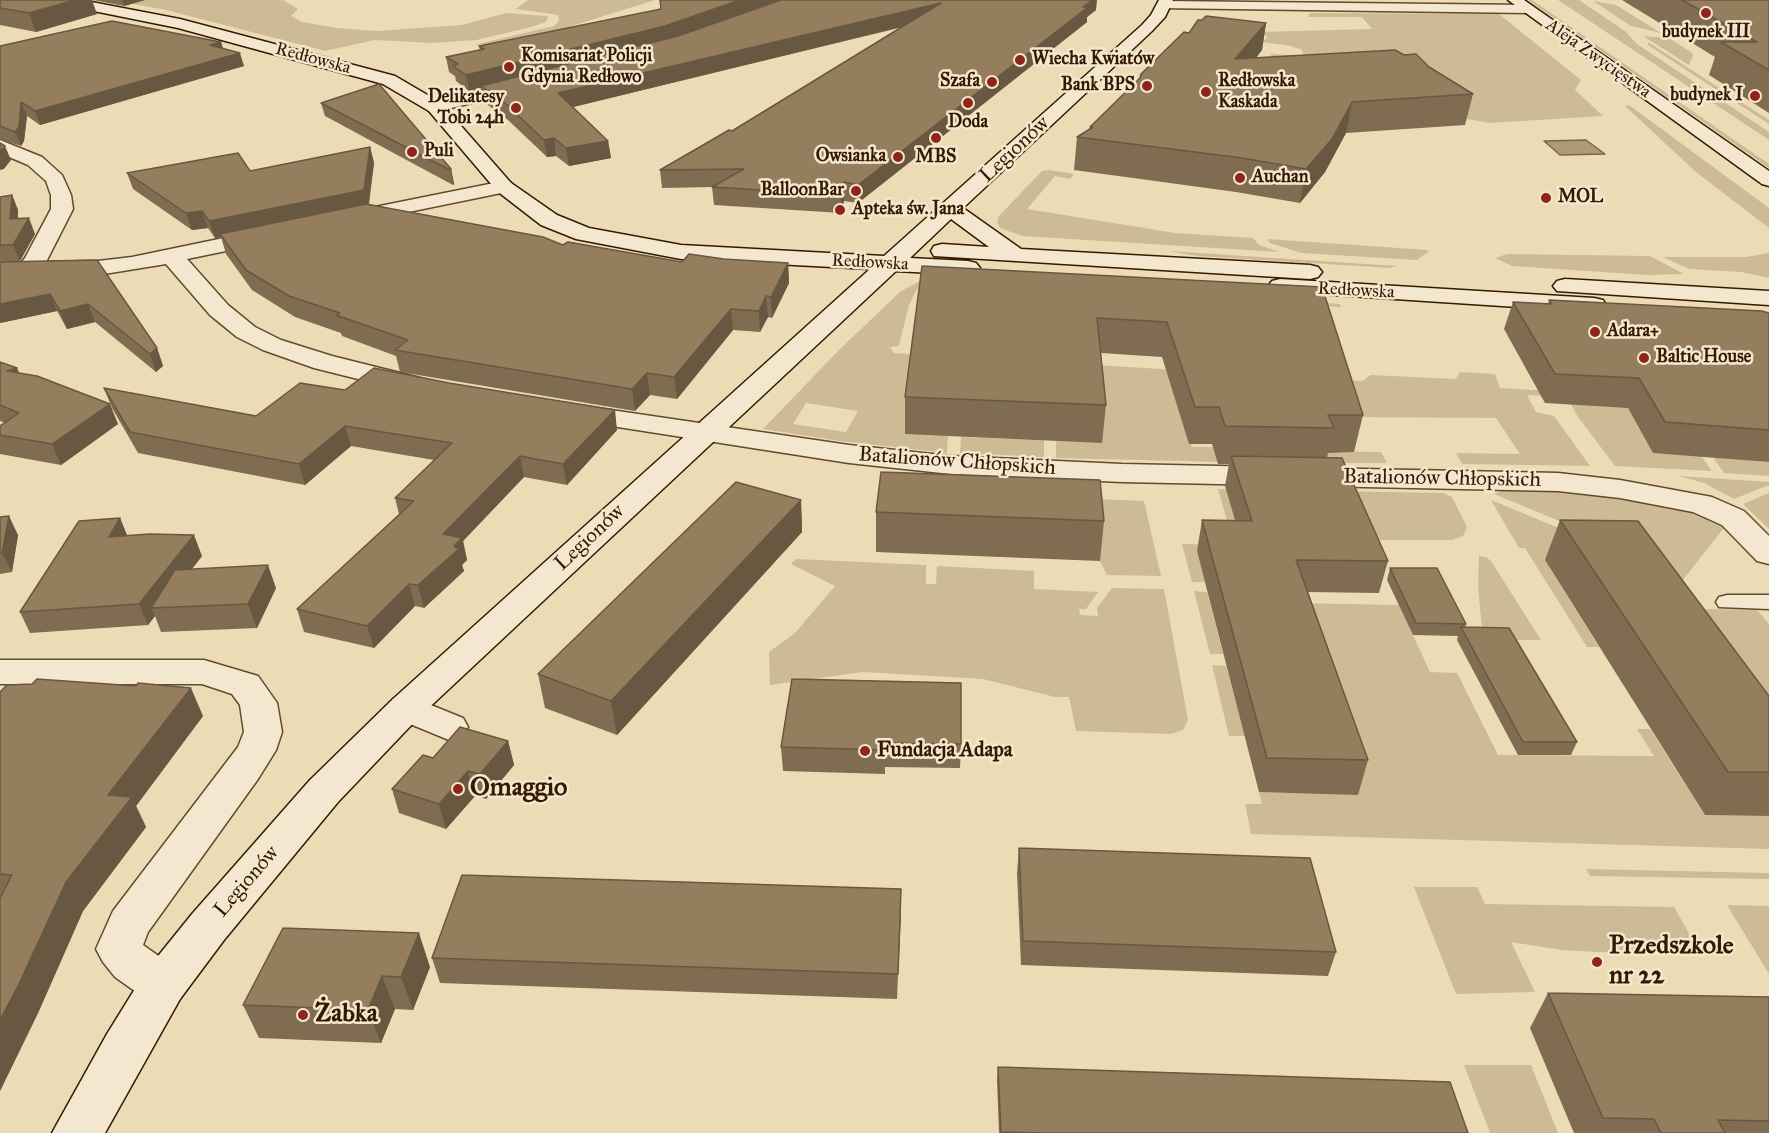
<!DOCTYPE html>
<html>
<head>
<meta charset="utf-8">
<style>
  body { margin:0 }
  canvas { display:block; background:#ecdcb5 }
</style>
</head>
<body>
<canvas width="1769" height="1133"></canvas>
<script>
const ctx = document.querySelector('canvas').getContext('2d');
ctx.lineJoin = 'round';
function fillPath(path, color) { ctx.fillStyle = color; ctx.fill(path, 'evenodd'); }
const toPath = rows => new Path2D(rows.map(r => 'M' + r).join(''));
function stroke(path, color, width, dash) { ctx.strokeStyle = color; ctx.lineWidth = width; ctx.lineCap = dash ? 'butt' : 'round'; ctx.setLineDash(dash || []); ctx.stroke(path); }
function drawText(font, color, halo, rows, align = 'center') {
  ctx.font = font + ' "IM FELL Great Primer",serif'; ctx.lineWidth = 5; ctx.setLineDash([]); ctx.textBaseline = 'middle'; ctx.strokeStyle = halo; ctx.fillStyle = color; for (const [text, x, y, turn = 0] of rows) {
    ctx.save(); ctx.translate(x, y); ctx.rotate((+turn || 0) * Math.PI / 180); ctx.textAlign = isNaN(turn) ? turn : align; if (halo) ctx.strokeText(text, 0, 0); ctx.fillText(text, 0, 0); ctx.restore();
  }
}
const green = toPath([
  [111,0,283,0,298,9,291,16,302,22,337,28,377,31,462,25,506,13,548,16,546,22,531,27,477,40,431,43,375,40,325,51,166,10],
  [528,0,655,0,530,39,474,45,554,26,559,21,558,15,516,9],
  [1528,0,1532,0,1769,164,1769,168],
  [1558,0,1579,0,1625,31,1637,44,1769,132,1769,140],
  [1593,1,1616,5,1661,33,1631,26],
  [1310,13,1499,14,1581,80,1575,90,1603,116,1489,123,1456,117,1236,91,1272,54,1304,56,1302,50,1291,46,1262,42,1268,37,1257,32,1372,29,1362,17,1308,17],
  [1643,36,1669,38,1692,53,1693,56,1689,65],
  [1648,42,1769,120,1769,124,1648,45],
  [1629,105,1769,208,1769,228,1696,172,1625,106],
  [1049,170,1074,174,1070,179,1055,176,1027,209,1175,233,1253,238,1259,245,1279,252,1022,236,1000,228,997,222,998,217,1042,171],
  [1267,239,1428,250,1428,252,1417,260,1301,253,1270,243],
  [1168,251,1397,266,1390,268,1197,256],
  [1769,253,1769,278,1741,272,1689,269,1663,257,1746,257],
  [1507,254,1650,256,1684,274,1647,275,1512,266,1495,258],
  [922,280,1340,304,1341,307,1102,294,923,288,917,289,909,305,899,346,890,347,894,353,1362,381,1371,375,1456,379,1460,372,1495,374,1500,388,1551,391,1769,380,1701,456,1712,471,1615,466,1578,417,1567,397,1527,395,1536,412,1554,416,1590,466,1462,464,1456,453,1520,454,1496,418,1183,416,1192,447,1213,447,1220,462,1056,458,1056,441,1102,442,905,434,948,436,947,453,840,441,763,429,840,349,901,291],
  [806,403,858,411,846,432,793,424],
  [961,437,1044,440,1044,457,960,453],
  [1315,451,1381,452,1387,463,1321,463],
  [1713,457,1769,462,1769,476,1724,473],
  [1679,476,1769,482,1769,485,1734,499,1704,483],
  [1218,489,1443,493,1452,497,1467,527,1463,536,1452,540,1357,540,1231,504,1245,552,1197,551,1205,582,1192,582,1182,544,1234,545],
  [1506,489,1538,489,1628,497,1697,511,1727,524,1675,590,1639,554,1494,494],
  [1769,493,1769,529,1743,504],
  [1020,496,1144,501,1161,576,1107,575,1100,561,1095,520],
  [1491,500,1617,552,1545,560,1599,647,1587,647,1525,548,1519,548],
  [1479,556,1486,557,1491,561,1541,640,1479,640,1482,628,1478,587],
  [796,559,926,565,926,584,936,584,937,566,1034,571,1034,589,1098,592,1086,609,1079,609,1080,615,1098,616,1097,608,1112,588,1164,589,1188,720,1183,730,1171,734,1076,731,1069,697,1055,697,983,679,863,672,770,685,769,652,795,633,835,586,791,564],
  [1194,591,1207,592,1223,654,1210,654],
  [1293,603,1399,605,1430,672,1457,673,1498,755,1654,756,1637,729,1650,729,1705,815,1769,816,1769,849,1251,834,1245,804,1262,804,1259,792,1357,794],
  [1706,609,1757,610,1769,624,1769,707,1691,616],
  [1212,665,1226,666,1245,736,1229,736],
  [1586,869,1769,873,1769,879,1590,876],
  [1414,887,1477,887,1485,904,1674,907,1694,942,1660,949,1617,953,1562,950,1511,942,1535,992,1456,994],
  [1727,905,1769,906,1769,974],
  [1464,1065,1531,1065,1558,1133,1490,1133]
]);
const water = toPath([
  [1586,140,1605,154,1560,155,1544,141,1586,140]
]);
const lane = toPath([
  [1727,595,1769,595,1769,609,1719,607,1716,602,1719,597,1727,595]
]);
const street = toPath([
  [1164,1,1528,5,1535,9,1528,13,1159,8,1157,5,1159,2,1164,1],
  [527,79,533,80,536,84,533,88,435,112,429,111,426,107,429,103,527,79],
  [0,140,42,157,62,175,71,195,73,209,46,262,98,261,132,257,267,229,275,231,278,236,275,241,187,259,228,305,255,327,281,340,332,356,420,378,424,384,420,390,410,392,314,368,263,350,237,337,210,315,166,264,98,275,0,277,0,263,21,263,25,258,51,209,51,195,46,181,28,165,0,153,0,140],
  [504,181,511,183,514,187,511,191,350,224,342,223,339,218,342,213,350,212,504,181],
  [570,404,849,445,951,456,1122,464,1558,473,1620,480,1712,497,1744,511,1769,536,1769,564,1757,561,1722,525,1693,512,1620,498,1558,491,1122,482,951,474,849,463,560,418,556,412,560,406,570,404],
  [0,660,204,660,258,676,277,703,282,732,276,750,258,779,148,932,143,945,180,971,186,985,180,999,163,1005,146,999,115,977,103,962,96,949,113,911,238,747,244,732,240,705,232,694,202,684,0,684,0,660],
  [406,695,463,718,468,727,463,736,449,740,393,717,387,708,393,699,406,695]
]);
const secondary = toPath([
  [52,0,81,0,180,19,395,76,441,103,511,183,557,215,589,228,681,245,884,256,1142,25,1151,15,1159,0,1173,0,1165,17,1152,31,963,208,1021,249,1310,265,1318,267,1322,272,1318,277,1310,279,934,256,931,251,934,246,942,244,989,247,951,219,910,258,968,261,976,263,980,268,976,273,968,275,896,271,419,717,338,802,224,940,180,999,105,1133,52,1133,107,1034,146,971,192,914,310,780,393,699,870,269,681,259,576,239,541,225,497,191,429,111,383,84,178,28,59,4,52,0],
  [1508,0,1524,0,1769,171,1769,186,1762,184,1508,0],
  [1280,279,1594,298,1603,300,1606,305,1603,310,1594,312,1272,291,1268,286,1272,281,1280,279],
  [1565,279,1769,291,1769,305,1557,291,1553,286,1557,281,1565,279]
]);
const wall = toPath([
  [0,0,97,14,36,32,0,25],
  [93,0,145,0,124,6],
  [1622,0,1769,0,1769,113,1709,75,1715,57],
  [1096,10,1087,17,1087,22,858,203,844,201,841,213,714,205,712,187,662,188,660,170,732,131,903,27,573,107,608,141,611,158,569,166,556,156,547,157,508,120,484,102,481,88,469,91,456,81,455,76,449,72,446,57,480,50,479,46],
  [1266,23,1262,50,1256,58,1404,55,1429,67,1473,94,1465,125,1346,133,1325,172,1300,203,1236,192,1074,170,1077,137,1090,129,1090,127,1189,33],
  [221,42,223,49,244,66,40,125,27,116,24,141,21,146,0,139,0,46],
  [321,103,451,169,454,184,453,185,325,116],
  [370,147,374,163,369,205,563,245,682,262,724,259,788,263,789,283,772,318,768,317,760,332,733,330,677,399,650,395,635,411,400,372,396,356,342,336,341,333,295,317,252,290,226,254,221,237,215,238,208,228,192,230,133,189,127,173,250,171],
  [12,195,18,210,18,219,35,234,20,261,0,261,0,197],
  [97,260,157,348,163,366,156,372,95,322,67,329,57,311,0,323],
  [922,266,1322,287,1363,415,1354,452,1328,453,1327,458,1388,561,1379,593,1308,592,1368,760,1358,795,1259,792,1197,551,1202,520,1235,520,1225,486,1229,464,1218,464,1212,444,1189,444,1162,357,1101,353,1106,405,1102,443,905,434,905,397],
  [1549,300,1769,313,1769,462,1653,453,1628,408,1545,403,1504,329,1513,302,1548,304],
  [0,362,19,373,118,424,61,465,0,454,0,426,5,423,0,421],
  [104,388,256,416,345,390,617,430,567,485,524,477,463,541,467,560,462,565,464,571,424,608,415,606,374,648,304,632,297,609,399,514,395,498,434,460,351,446,305,485,138,453,112,408],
  [801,500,802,532,617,735,545,708,538,674],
  [876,512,1104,521,1100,561,876,552],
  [0,517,18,535,12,572,0,574],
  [120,518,127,535,202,556,192,569,276,588,257,628,161,632,155,616,148,625,30,633,20,612],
  [1560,520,1769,696,1769,816,1705,815,1545,560],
  [1390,568,1466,624,1465,627,1577,742,1571,755,1518,755,1457,640,1458,636,1413,635,1387,580],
  [792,679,961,744,960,768,885,767,885,774,783,771,781,747],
  [0,692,203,716,136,806,146,827,83,911,38,1013,0,1091],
  [508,741,514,765,486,799,475,796,446,829,399,813,392,789,433,758],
  [1019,848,1336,952,1328,976,1021,965,1017,873],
  [901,889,897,999,440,983,432,958],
  [430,967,413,1010,395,1009,381,1043,259,1038,243,1005],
  [1548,993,1769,997,1769,1133,1574,1133,1530,1028],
  [998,1067,1468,1133,999,1133,997,1080]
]);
const shadedWall = toPath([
  [75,0,92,0,97,14,36,32,29,13],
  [122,0,145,0,124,6],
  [740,0,780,0,666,41,481,86,481,88,469,91,466,75],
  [1092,0,1097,0,1096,10,1087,17,1087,22,858,203,858,185],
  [941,3,941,17,561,110,558,93],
  [1266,23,1262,50,1231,89,1235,59],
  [221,42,225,55,210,45],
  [240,53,244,66,40,125,35,111],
  [21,102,27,116,24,141,21,146,15,132],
  [1352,102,1346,133,1325,172,1300,203,1306,169],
  [554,138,556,156,547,157,544,140],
  [608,141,611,158,569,166,566,148],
  [5,146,11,160,4,169,0,170,0,152],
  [370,147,374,163,368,206,220,234,221,237,215,238,209,221],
  [451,169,454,184,453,185,450,170],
  [844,182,844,201,841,213,841,195],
  [12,195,18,210,16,235,10,219],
  [202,211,208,228,192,230,186,213],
  [29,218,35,234,20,261,13,245],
  [788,263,789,283,772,318,771,297],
  [50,294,57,311,0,323,0,304],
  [766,296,768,317,760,332,759,311],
  [88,304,95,322,67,329,60,311],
  [731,309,733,330,677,399,674,377],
  [157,348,163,366,156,372,150,354],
  [17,368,26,388,7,371],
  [647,373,650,395,635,411,632,389],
  [110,404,118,424,61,465,52,444],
  [615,410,617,430,567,485,563,464],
  [345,426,351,446,305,485,299,464],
  [520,456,524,477,463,541,467,560,462,565,464,571,424,608,418,585,443,534],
  [801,500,802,532,617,735,611,701],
  [9,516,18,535,12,572,2,553],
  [120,518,128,538,109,537],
  [194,535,202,556,161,608,151,608,155,616,148,625,139,604],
  [268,565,276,588,257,628,248,604],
  [409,584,415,606,374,648,367,626],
  [191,688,203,716,136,806,146,827,83,911,38,1013,0,1091,0,1020,108,795],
  [508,741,514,765,486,799,480,774],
  [468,771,475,796,446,829,439,804],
  [901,889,901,914,897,999,898,974],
  [419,933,430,967,413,1010,401,977],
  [382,976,395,1009,381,1043,368,1010]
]);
const building = toPath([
  [0,0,75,0,29,13,0,8,0,0],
  [660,0,740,0,665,26,466,75,453,66,458,64,446,57,484,49,479,46,661,9,660,0],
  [781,0,1092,0,1083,7,1088,7,858,185,844,182,841,195,712,187,744,169,660,170,729,130,732,131,941,3,558,93,608,141,566,148,554,138,544,140,505,103,481,86,678,36,781,0],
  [1682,0,1769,0,1769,70,1721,42,1757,42,1682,0],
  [1206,16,1266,23,1235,59,1395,50,1404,55,1416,54,1429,67,1473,94,1352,102,1332,139,1306,169,1242,158,1077,137,1093,127,1090,127,1140,78,1141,74,1184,32,1189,33,1198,20,1202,20,1206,16],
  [112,21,221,42,210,45,240,53,35,111,21,102,19,127,15,132,0,126,0,46,112,21],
  [379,84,451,169,450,170,321,103,379,84],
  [0,143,5,146,0,152,0,143],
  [370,147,364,190,209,221,202,211,186,213,127,173,238,153,250,171,370,147],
  [12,195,10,219,29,218,13,245,0,245,0,197,12,195],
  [366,204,543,237,563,245,568,242,682,262,689,254,724,259,788,263,771,297,766,296,759,311,731,309,674,377,647,373,632,389,395,350,408,340,336,315,340,313,289,296,246,270,220,234,366,204],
  [97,260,157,348,150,354,88,304,60,311,50,294,0,304,0,262,97,260],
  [922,266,1322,287,1363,415,1328,415,1334,428,1225,426,1219,407,1195,407,1167,322,1097,318,1106,405,905,397,922,266],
  [1549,300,1762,311,1769,313,1769,430,1665,422,1639,378,1555,374,1513,302,1552,304,1549,300],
  [0,362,17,368,7,371,37,376,110,404,52,444,0,435,0,426,19,413,0,405,0,362],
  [374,368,449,383,615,410,563,464,520,456,443,534,462,538,454,546,459,549,418,585,409,584,367,626,297,609,414,501,395,498,452,443,345,426,299,464,130,432,104,388,256,416,300,383,345,390,374,368],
  [1231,456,1342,458,1388,561,1296,560,1368,760,1267,758,1202,520,1252,521,1231,456],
  [881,472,1100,480,1104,521,876,512,881,472],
  [736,482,801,500,611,701,538,674,736,482],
  [9,516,2,553,0,553,0,517,9,516],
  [120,518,109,537,149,534,194,535,139,604,20,612,79,521,120,518],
  [1560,520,1638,521,1769,696,1769,772,1728,772,1560,520],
  [268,565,248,604,151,608,175,570,268,565],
  [1390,568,1437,568,1466,624,1416,623,1390,568],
  [1461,627,1509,628,1577,742,1523,742,1461,627],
  [37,679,136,686,138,683,191,688,108,795,132,797,66,882,19,984,0,1020,0,898,12,875,0,874,0,692,7,685,32,684,37,679],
  [792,679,961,683,961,744,885,743,885,750,781,747,792,679],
  [460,727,508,741,480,774,468,771,439,804,392,789,423,755,433,758,460,727],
  [1019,848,1310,858,1336,952,1023,941,1019,848],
  [462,875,901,889,898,974,432,958,462,875],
  [283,928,419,933,401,977,382,976,368,1010,243,1005,283,928],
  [1548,993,1769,997,1769,1121,1718,1120,1725,1133,1661,1133,1654,1119,1603,1118,1548,993],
  [998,1067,1450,1082,1468,1133,1046,1133,1001,1132,998,1067]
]);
const markers = [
  [1706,13,6,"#8f2418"],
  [1020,60,6,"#8f2418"],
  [509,67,6,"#8f2418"],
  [992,82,6,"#8f2418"],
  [1147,86,6,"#8f2418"],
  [1206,92,6,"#8f2418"],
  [1755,96,6,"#8f2418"],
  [968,103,6,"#8f2418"],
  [516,108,6,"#8f2418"],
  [936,138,6,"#8f2418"],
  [412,152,6,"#8f2418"],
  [898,157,6,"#8f2418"],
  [1240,178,6,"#8f2418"],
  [856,191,6,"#8f2418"],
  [1546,198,6,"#8f2418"],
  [840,210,6,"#8f2418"],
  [1595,332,6,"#8f2418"],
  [1644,358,6,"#8f2418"],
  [865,751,6,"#8f2418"],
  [458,789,6,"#8f2418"],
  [1597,962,6,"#8f2418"],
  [303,1015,6,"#8f2418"]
];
const farPoinames = [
  ["budynek III",1706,33,"center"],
  ["Komisariat Policji",521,57],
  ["Gdynia Redłowo",521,78],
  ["Wiecha Kwiatów",1032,60],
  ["Szafa",980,82,"right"],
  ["Redłowska",1218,82],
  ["Kaskada",1218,103],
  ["Bank BPS",1135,86,"right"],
  ["budynek I",1743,96,"right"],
  ["Delikatesy",504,98,"right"],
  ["Tobi 24h",504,119,"right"],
  ["Doda",968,123,"center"],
  ["Puli",424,152],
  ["Owsianka",886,157,"right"],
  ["MBS",936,158,"center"],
  ["Auchan",1252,178],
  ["BalloonBar",844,191,"right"],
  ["MOL",1558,198],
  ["Apteka św. Jana",852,210],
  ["Adara+",1607,332],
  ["Baltic House",1656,358]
];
const farStreetnames = [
  ["Redłowska",313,59,15],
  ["Aleja Zwycięstwa",1598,59,35],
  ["Redłowska",870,263,3],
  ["Redłowska",1356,291,3]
];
const streetNames = [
  ["Legionów",1015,150,-43],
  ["Batalionów Chłopskich",957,462,4],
  ["Batalionów Chłopskich",1442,479,1],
  ["Legionów",590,538,-43],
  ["Legionów",247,882,-49]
];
const poiNames = [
  ["Fundacja Adapa",877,751]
];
const nearPoinames = [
  ["Omaggio",470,789],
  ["Przedszkole",1609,947],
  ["nr 22",1609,977],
  ["Żabka",315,1015]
];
fillPath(green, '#cdbb96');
fillPath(water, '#ae9a77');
stroke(water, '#7e6647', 1.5);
stroke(lane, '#634a2d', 3);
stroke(street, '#634a2d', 3);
stroke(secondary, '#351900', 3);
fillPath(lane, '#f3e8cf');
fillPath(street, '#f3e8cf');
fillPath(secondary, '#f3e8cf');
fillPath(wall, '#7f6c51');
fillPath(shadedWall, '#685842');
fillPath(building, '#947e5e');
stroke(building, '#685842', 1.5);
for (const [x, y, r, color] of markers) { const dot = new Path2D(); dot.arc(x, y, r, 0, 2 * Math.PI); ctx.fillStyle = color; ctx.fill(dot); stroke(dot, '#f3e8cf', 2); }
drawText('bold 18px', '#351900', '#f3e8cf', farPoinames, 'left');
drawText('18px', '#351900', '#f3e8cf', farStreetnames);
drawText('21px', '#351900', '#f3e8cf', streetNames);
drawText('bold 21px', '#351900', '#f3e8cf', poiNames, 'left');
drawText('bold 26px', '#351900', '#f3e8cf', nearPoinames, 'left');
</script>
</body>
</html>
